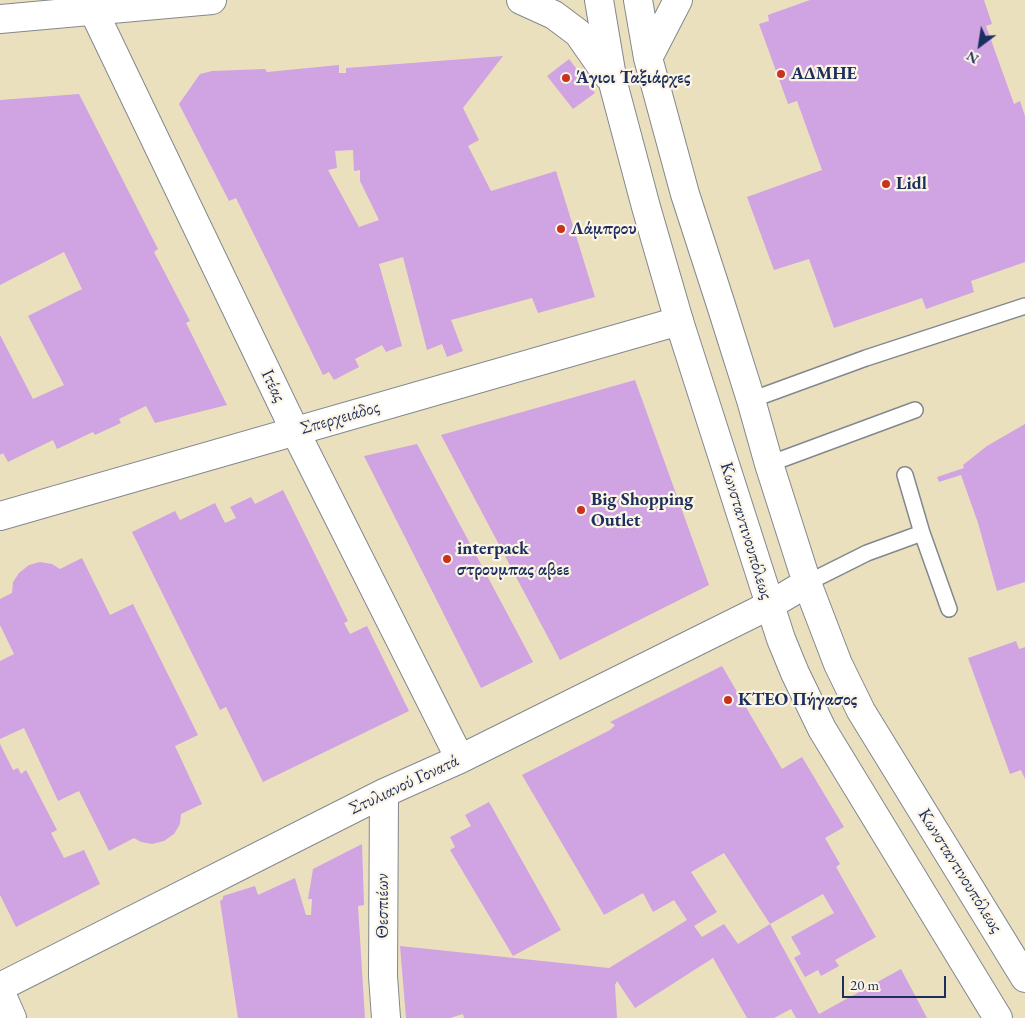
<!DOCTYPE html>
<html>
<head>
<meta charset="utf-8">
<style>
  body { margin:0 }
  #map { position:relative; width:1025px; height:1018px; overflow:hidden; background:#ebe0bd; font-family:"EB Garamond",serif }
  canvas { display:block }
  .north { position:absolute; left:955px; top:20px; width:50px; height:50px; -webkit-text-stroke:4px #fcf5e5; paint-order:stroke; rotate:211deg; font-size:14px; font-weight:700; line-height:20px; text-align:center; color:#1b2f5e }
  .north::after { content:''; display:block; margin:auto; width:18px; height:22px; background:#1b2f5e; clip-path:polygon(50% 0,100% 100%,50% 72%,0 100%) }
  .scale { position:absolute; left:842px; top:976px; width:104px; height:22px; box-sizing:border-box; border:2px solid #1b2f5e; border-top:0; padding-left:6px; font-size:15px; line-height:18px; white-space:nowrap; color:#1b2f5e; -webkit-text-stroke:4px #fcf5e5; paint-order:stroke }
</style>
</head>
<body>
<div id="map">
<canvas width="1025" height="1018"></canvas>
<div class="north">N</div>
<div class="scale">20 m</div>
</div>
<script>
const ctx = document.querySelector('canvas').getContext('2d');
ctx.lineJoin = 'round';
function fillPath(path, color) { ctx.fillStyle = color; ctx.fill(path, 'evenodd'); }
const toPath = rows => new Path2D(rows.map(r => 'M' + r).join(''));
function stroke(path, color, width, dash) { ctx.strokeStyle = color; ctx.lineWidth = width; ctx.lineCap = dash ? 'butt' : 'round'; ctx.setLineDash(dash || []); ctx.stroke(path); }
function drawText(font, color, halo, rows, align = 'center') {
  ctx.font = font + ' "EB Garamond",serif'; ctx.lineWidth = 4.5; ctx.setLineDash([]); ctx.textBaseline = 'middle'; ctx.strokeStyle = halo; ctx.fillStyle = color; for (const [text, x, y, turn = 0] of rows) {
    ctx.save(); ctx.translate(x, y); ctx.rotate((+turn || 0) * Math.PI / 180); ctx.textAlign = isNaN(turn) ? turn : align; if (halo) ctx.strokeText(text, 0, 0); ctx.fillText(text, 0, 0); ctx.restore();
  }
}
const building = toPath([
  [810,0,984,0,992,24,986,26,1014,104,1020,101,1025,116,1025,262,971,281,974,292,926,309,922,298,834,328,809,259,774,270,747,197,822,170,797,101,788,104,759,24,769,21,768,15],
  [503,56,463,108,479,140,468,146,491,191,556,171,595,297,538,313,532,298,451,320,463,351,447,357,442,344,427,350,403,257,379,264,402,346,386,352,382,345,355,359,359,367,334,380,329,372,323,375,236,198,229,201,179,104,200,74,212,71,265,69,267,72,339,65,339,73,346,73,346,68],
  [353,150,354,171,360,170,360,181,379,220,359,227,328,170,337,168,335,151],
  [569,59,595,93,573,109,547,76],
  [79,94,158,249,154,252,190,321,186,323,227,405,155,423,146,406,119,419,121,423,95,435,93,432,57,449,53,440,8,462,3,453,0,455,0,335,33,399,64,385,28,316,82,289,64,252,0,285,0,100],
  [635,380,709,585,560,660,441,435],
  [1025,424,1025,582,997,591,978,523,961,475,939,482,937,477,964,468,963,465,987,446],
  [417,444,533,662,481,688,364,456],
  [283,490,348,621,344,623,350,634,367,626,409,711,263,782,226,707,220,710,132,532,175,511,180,520,215,503,225,523,236,518,230,507,251,497,255,504],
  [82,558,110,615,133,604,198,735,175,746,202,804,181,814,180,824,174,834,164,841,152,844,141,842,134,838,109,851,79,791,58,801,24,728,0,739,0,661,14,654,0,625,0,599,12,593,13,582,19,573,29,565,40,562,52,564,60,569],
  [1016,641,1019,649,1025,647,1025,779,1021,770,1010,774,968,658],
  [722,666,782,769,802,757,844,827,825,838,840,864,836,867,876,937,835,960,839,966,821,976,818,970,805,977,794,958,801,954,791,937,834,913,823,894,770,924,819,1014,901,969,927,1018,796,1018,791,1009,774,1018,747,1018,713,958,635,1008,617,981,615,985,617,1018,464,1018,463,1014,450,1018,406,1018,400,946,609,968,687,920,674,900,653,912,643,893,604,915,522,775,610,730,615,725,610,722],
  [724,853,770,924,738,944,724,924,702,937,694,926,717,912,691,872],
  [0,744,13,770,18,768,21,774,26,770,57,830,51,833,64,858,84,850,100,884,16,927,0,895],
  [489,802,561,930,513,956,450,850,455,847,450,837,471,826,465,815],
  [362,844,364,905,358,906,365,1018,238,1018,220,901,223,899,223,896,255,886,258,895,295,878,306,915,311,915,312,899,308,899,313,869]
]);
const lane = toPath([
  [751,400,866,358,1025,306],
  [769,464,915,410],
  [905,475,922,533,949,609],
  [807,583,867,553,922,533]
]);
const street = toPath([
  [93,10,295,431,460,759],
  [0,516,679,321],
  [384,793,383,976,386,1018],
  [0,987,384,793,460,759,770,605,807,583],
  [0,991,12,1018]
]);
const secondary = toPath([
  [521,0,554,15,578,33,608,76],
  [599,0,613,83,646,207,679,321,781,639,795,673,822,729,998,1018],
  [638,0,648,58,685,194,721,305,751,400,769,464,807,583,838,664,861,711,1025,978],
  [0,19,212,0],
  [648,58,678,0]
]);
const markers = [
  [781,74,5,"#c8321e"],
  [566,78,5,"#c8321e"],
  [886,184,5,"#c8321e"],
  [561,229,5,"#c8321e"],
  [581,510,5,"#c8321e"],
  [447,559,5,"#c8321e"],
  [728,700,5,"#c8321e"]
];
const poiNames = [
  ["ΑΔΜΗΕ",791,74],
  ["Άγιοι Ταξιάρχες",576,78],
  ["Lidl",896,184],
  ["Λάμπρου",571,229],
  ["Big Shopping",591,500],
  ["Outlet",591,521],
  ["interpack",457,549],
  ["στρουμπας αβεε",457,570],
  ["ΚΤΕΟ Πήγασος",738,700]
];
const streetNames = [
  ["Ιτέας",273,386,64],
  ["Σπερχειάδος",340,418,-16],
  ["Κωνσταντινουπόλεως",746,531,73],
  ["Στυλιανού Γονατά",404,785,-25],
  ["Κωνσταντινουπόλεως",960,871,58],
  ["Θεσπιέων",383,906,-90]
];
fillPath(building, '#d0a3e2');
stroke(lane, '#83888e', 18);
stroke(street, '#83888e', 30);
stroke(secondary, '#83888e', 30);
stroke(lane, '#fff', 15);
stroke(street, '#fff', 28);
stroke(secondary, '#fff', 28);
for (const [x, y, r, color] of markers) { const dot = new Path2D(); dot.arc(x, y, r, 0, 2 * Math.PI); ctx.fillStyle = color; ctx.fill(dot); stroke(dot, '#fcf5e5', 2); }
drawText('bold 18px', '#1b2f5e', '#fcf5e5', poiNames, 'left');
drawText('18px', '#1b2f5e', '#fcf5e5', streetNames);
</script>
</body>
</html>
